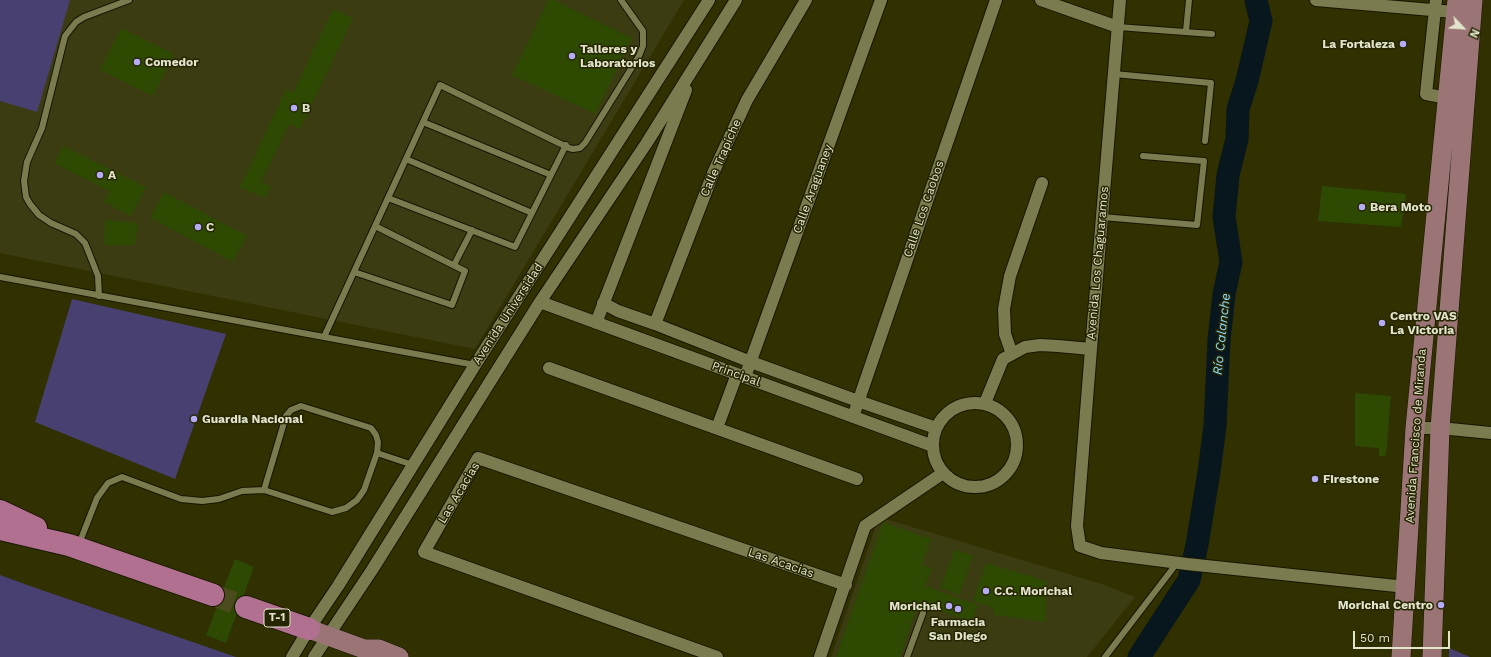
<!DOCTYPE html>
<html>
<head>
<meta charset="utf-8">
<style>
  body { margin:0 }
  #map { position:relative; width:1491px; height:657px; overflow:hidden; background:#303000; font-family:"Work Sans",sans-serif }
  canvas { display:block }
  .north { position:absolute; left:1443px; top:8px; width:40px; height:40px; -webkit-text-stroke:3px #262603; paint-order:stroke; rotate:115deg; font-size:11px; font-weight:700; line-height:16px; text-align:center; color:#e2e4cb }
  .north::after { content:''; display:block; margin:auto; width:14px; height:18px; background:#e2e4cb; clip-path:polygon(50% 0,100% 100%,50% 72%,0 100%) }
  .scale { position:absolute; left:1353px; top:631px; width:97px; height:18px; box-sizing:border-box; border:2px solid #e2e4cb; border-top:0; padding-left:5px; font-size:12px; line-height:14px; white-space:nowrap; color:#e2e4cb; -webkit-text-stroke:3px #262603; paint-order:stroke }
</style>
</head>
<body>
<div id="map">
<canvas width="1491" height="657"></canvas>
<div class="north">N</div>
<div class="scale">50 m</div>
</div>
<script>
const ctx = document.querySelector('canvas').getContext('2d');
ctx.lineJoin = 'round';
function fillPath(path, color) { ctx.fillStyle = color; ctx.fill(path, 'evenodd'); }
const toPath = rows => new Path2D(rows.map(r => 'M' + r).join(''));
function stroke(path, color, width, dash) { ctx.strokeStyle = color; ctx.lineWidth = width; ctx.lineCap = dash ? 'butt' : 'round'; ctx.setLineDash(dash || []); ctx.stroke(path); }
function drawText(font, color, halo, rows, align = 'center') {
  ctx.font = font + ' "Work Sans",sans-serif'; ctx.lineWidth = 3; ctx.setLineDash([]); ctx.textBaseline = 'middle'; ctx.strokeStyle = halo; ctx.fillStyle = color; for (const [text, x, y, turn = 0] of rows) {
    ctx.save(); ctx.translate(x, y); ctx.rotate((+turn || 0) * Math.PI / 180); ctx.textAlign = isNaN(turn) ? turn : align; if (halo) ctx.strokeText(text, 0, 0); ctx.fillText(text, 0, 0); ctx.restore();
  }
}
const built = toPath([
  [0,0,684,0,475,349,0,253],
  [879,517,1102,584,1135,597,1087,657,831,657]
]);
const green = toPath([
  [0,0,70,0,37,112,0,101],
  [72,299,226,334,175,479,35,422],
  [0,575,30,586,236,657,0,657],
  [1449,648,1470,657,1449,657]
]);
const river = toPath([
  [1139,657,1189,580,1197,545,1209,472,1215,426,1219,340,1224,294,1231,262,1224,217,1228,175,1237,139,1238,109,1247,81,1261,21,1256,0]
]);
const building = toPath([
  [548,0,554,0,632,38,595,114,512,75],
  [333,9,353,18,300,129,289,124,261,182,271,186,265,198,240,187,286,89,293,93],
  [121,28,174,54,153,96,100,70],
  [63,146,146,187,131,216,104,202,109,191,54,163],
  [1322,186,1406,194,1401,227,1318,221],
  [164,192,247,236,233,262,150,218],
  [105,220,138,223,135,245,104,245],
  [1355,393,1391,396,1386,455,1379,457,1379,448,1355,446],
  [883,522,931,539,922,565,932,568,925,586,978,605,972,622,918,603,900,657,836,657],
  [955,549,973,556,959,595,940,588],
  [235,559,254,567,226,643,206,635],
  [986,563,1047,581,1045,622,994,615,994,608,973,601]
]);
const highwayTunnel = toPath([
  [213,595,246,607]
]);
const lane = toPath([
  [1118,27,1212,34],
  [1186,31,1189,0],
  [1114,74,1211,83,1205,141],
  [423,122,551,175],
  [406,159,532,213],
  [388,198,515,247,566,145],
  [1102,217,1197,225,1204,161,1143,156],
  [454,265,472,230],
  [354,272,452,305,465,271,375,226],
  [0,277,475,365],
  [99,296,98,276,85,243,76,234,51,223,39,215,30,204,26,197,24,181,27,162,42,128,65,36,76,22,84,17,129,0],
  [324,337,440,85,569,148,573,149,580,148,585,143,639,56,643,46,643,31,621,0],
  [377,453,413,465],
  [79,544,97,498,108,483,122,477,181,499,202,501,219,499,242,491,264,490,332,512,346,508,357,500,364,490,377,453,378,442,376,435,371,428,301,406,291,410,286,416,264,490],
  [907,657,923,613],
  [1105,657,1177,563]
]);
const street = toPath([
  [1041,0,1118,27],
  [1120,0,1091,349,1077,526,1080,546,1101,553,1187,564,1406,587],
  [1316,0,1455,12],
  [1436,0,1426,94,1447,98],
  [540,302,933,446],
  [603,303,618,311,655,324,751,362,858,401,936,428],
  [596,323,686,90],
  [655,324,714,171,747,100,806,0],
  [1012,354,1005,334,1004,309,1010,276,1042,183],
  [549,368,857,479],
  [745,377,881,0],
  '933 445a42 42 0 1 1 84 0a42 42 0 1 1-84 0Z',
  [985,403,1003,359,1025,347,1040,345,1058,346,1091,349],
  [853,417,996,0],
  [717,428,737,374],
  [1415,428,1440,428,1491,433],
  [292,657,309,629,338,586,475,365,709,0],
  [314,657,372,570,540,302,646,144,736,0],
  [717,657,424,552,478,458,846,585],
  [820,657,865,526,943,473]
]);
const primary = toPath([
  [309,629,364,649,379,649,399,657],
  [1401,657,1415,428,1457,0],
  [1432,657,1440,428,1473,0]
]);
const highway = toPath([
  [0,511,36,528],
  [0,529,69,545,213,595],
  [246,607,309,629]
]);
const markers = [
  [1403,44,4,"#b5acf8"],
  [572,56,4,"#b5acf8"],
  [137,62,4,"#b5acf8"],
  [294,108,4,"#b5acf8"],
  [100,175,4,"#b5acf8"],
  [1362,207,4,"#b5acf8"],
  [198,227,4,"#b5acf8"],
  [1382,323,4,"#b5acf8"],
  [194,419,4,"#b5acf8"],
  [1315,479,4,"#b5acf8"],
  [986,591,4,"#b5acf8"],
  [1441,605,4,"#b5acf8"],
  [949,606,4,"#b5acf8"],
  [958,609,4,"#b5acf8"]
];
const shields = [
  [277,618,26]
];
const shieldNames = [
  ["T-1",277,618]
];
const poiNames = [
  ["La Fortaleza",1395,44,"right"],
  ["Talleres y",580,49],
  ["Laboratorios",580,63],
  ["Comedor",145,62],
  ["B",302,108],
  ["A",108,175],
  ["Bera Moto",1370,207],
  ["C",206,227],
  ["Centro VAS",1390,316],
  ["La Victoria",1390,330],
  ["Guardia Nacional",202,419],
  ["Firestone",1323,479],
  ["C.C. Morichal",994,591],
  ["Morichal Centro",1433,605,"right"],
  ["Morichal",941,606,"right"],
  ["Farmacia",958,622,"center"],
  ["San Diego",958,636,"center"]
];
const streetNames = [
  ["Calle Trapiche",721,158,-66],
  ["Calle Araguaney",813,189,-70],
  ["Calle Los Caobos",924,209,-71],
  ["Avenida Los Chaguaramos",1098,263,-85],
  ["Avenida Universidad",508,314,-57],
  ["Principal",736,374,20],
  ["Avenida Francisco de Miranda",1416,436,-86],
  ["Las Acacias",459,493,-59],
  ["Las Acacias",781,563,19]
];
const waterNames = [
  ["Río Calanche",1222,334,-84]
];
fillPath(built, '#3c3c13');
fillPath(green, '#474070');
stroke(river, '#08161d', 23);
fillPath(building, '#2e4902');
stroke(highwayTunnel, '#4b4b1e', 22, [22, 11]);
stroke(lane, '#171702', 8);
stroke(street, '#171702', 14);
stroke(primary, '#171702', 20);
stroke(highway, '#171702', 24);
stroke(lane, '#7a7b4e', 6);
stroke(street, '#7a7b4e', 12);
stroke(primary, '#9b7476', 19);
stroke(highway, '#b17090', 22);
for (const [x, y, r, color] of markers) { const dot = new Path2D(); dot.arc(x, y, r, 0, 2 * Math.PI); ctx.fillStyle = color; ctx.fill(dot); stroke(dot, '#262603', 1.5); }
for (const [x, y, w] of shields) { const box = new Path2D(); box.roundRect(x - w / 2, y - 9, w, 18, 3); ctx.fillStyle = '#262603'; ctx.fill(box); stroke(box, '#e2e4cb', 1); }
drawText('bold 11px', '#e2e4cb', null, shieldNames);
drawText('bold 12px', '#e2e4cb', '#262603', poiNames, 'left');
drawText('12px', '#e2e4cb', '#262603', streetNames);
drawText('italic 13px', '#8bd7fb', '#262603', waterNames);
</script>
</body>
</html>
